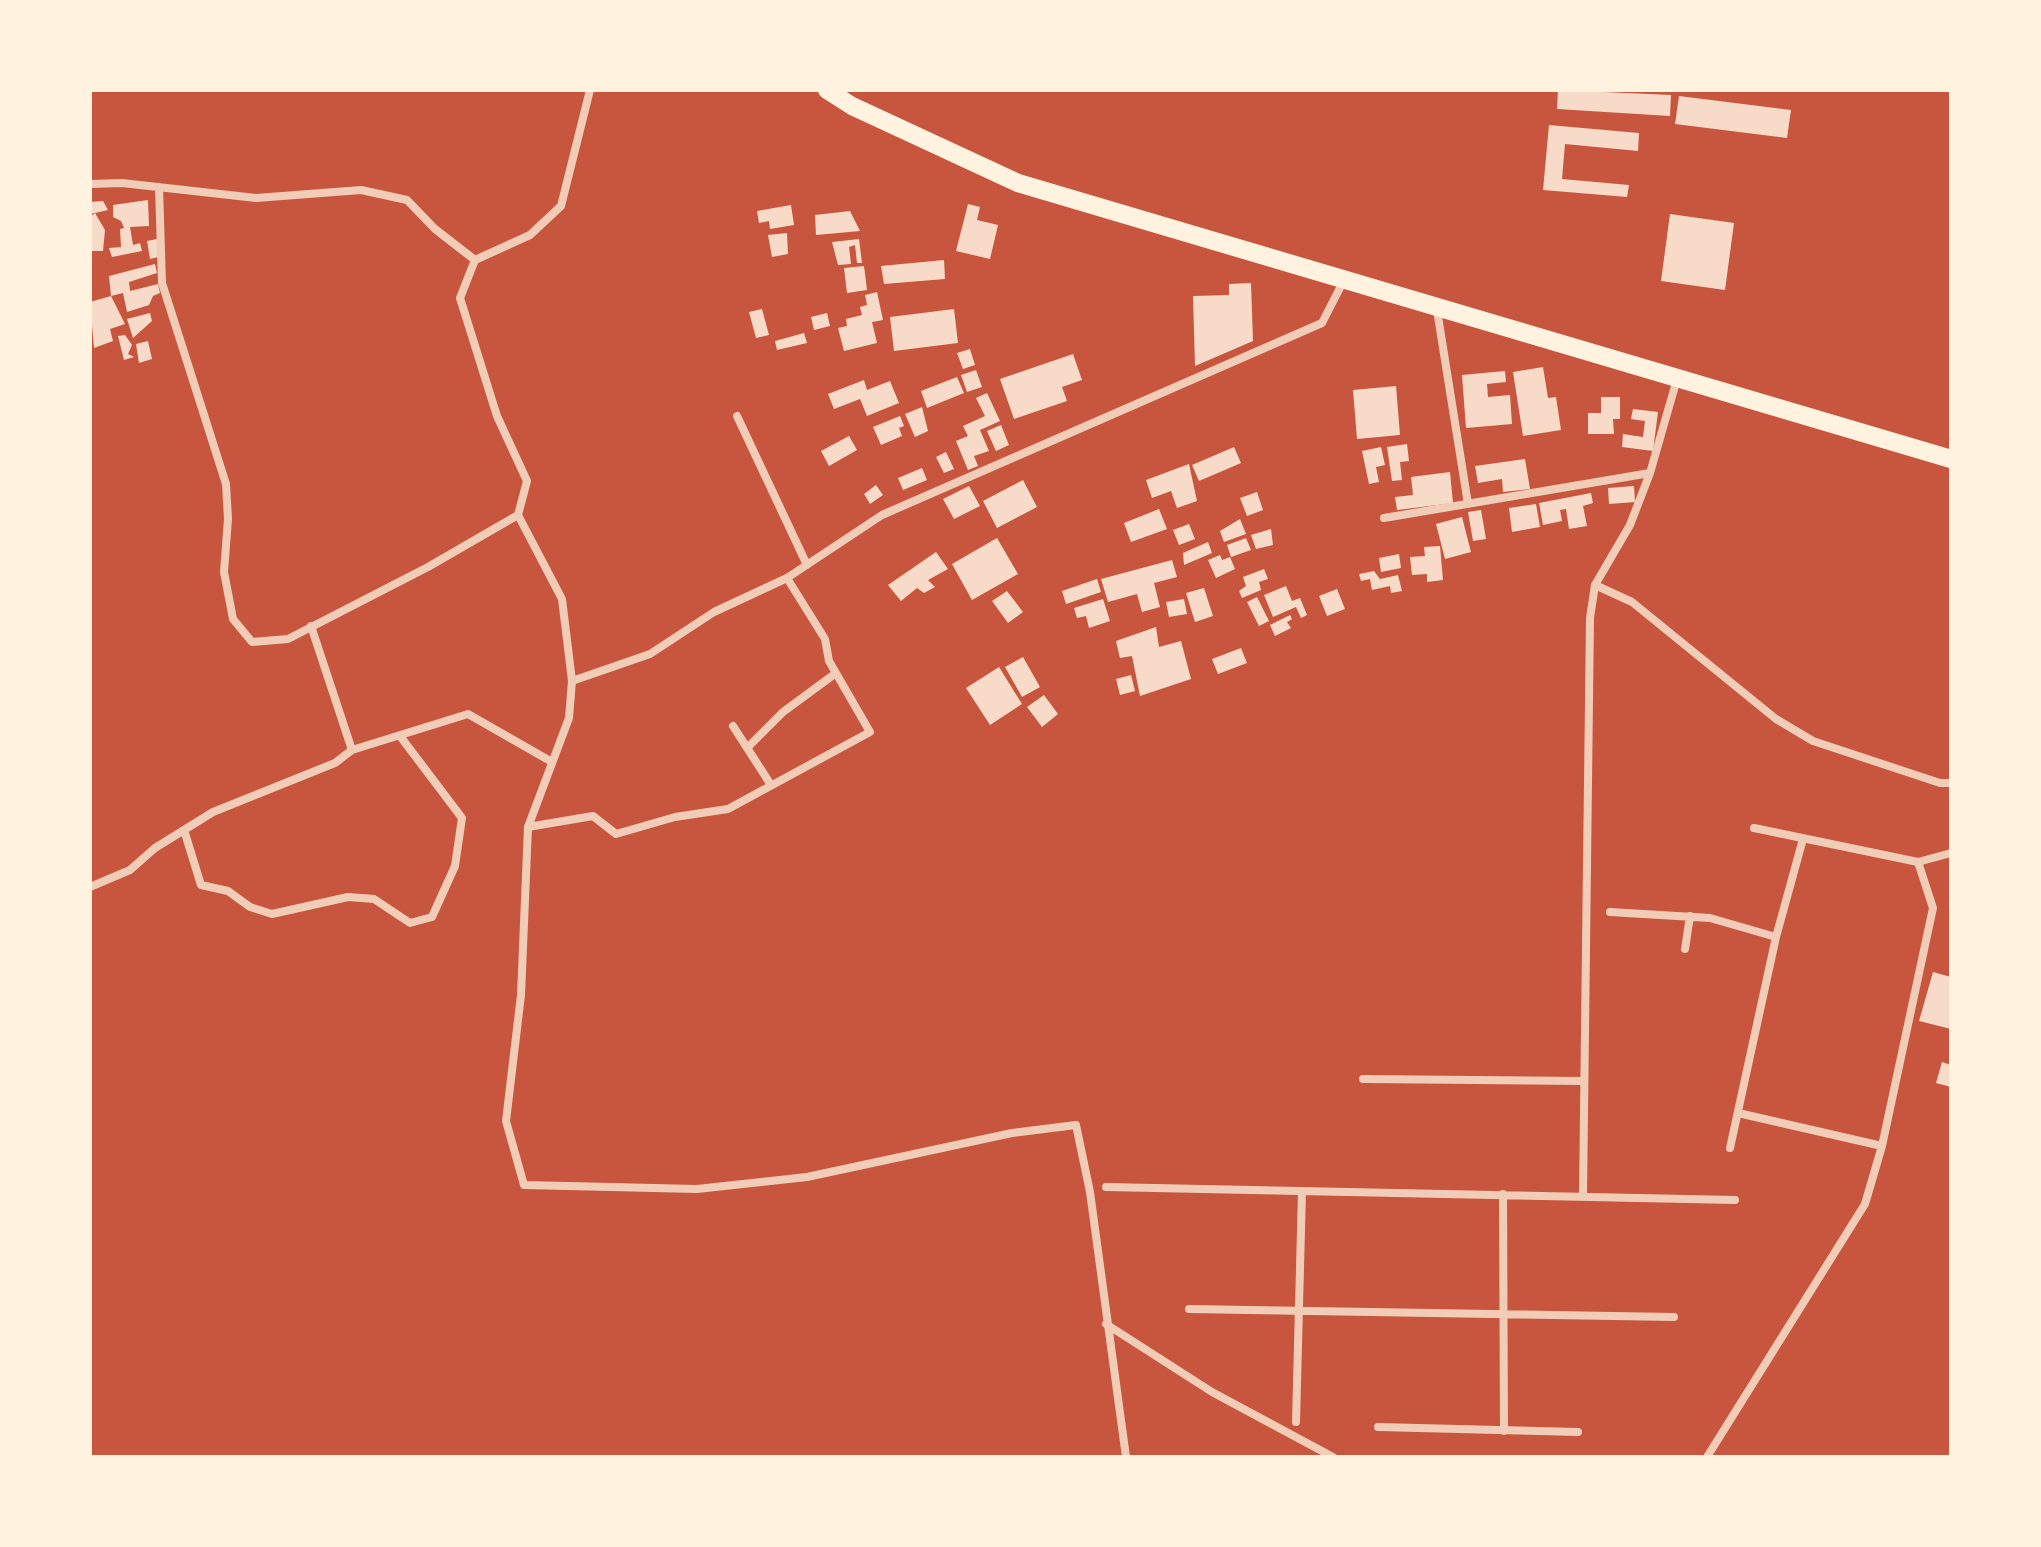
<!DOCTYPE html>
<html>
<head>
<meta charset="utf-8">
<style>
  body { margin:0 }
  #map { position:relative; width:2041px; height:1547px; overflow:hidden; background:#c8553d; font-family:"Titillium Web",sans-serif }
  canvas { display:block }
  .frame { position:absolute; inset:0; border:92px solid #fff3e0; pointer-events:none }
</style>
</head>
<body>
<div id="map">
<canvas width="2041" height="1547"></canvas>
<div class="frame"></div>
</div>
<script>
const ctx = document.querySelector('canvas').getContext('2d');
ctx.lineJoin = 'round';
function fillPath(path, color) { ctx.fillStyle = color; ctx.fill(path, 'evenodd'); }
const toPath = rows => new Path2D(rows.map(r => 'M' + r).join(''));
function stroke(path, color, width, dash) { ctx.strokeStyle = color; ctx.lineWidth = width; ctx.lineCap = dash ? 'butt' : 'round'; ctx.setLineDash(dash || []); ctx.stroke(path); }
const building = toPath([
  [1558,90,1671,95,1670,116,1557,109],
  [1679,96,1791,110,1787,138,1675,124],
  [1549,125,1639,133,1638,151,1565,144,1562,179,1629,185,1627,197,1543,190],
  [148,200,149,226,130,227,133,245,140,243,142,251,112,257,109,248,121,247,120,229,124,228,121,221,113,217,113,205],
  [103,201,108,210,95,213,105,230,103,251,90,251,90,217,95,213,90,214,90,202],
  [968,204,980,207,977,220,998,225,990,259,956,251],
  [791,205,794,225,770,229,769,221,759,223,757,211],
  [850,211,860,231,816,235,815,215],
  [1670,214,1734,223,1725,290,1661,281],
  [787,233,788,254,772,257,768,235],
  [157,239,158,257,150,259,147,241],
  [859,239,862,263,857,263,855,245,849,247,851,264,838,265,832,242],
  [944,260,945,279,884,284,881,266],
  [155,264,157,273,129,282,130,291,158,284,160,293,153,296,149,305,127,312,123,293,111,296,109,276],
  [864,266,867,290,847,293,844,268],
  [1251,283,1253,341,1195,366,1193,296,1229,295,1229,284],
  [877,292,883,320,872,322,877,343,844,351,838,328,847,326,846,319,862,315,860,307,867,305,865,295],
  [111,296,125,324,110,329,113,341,94,348,90,302],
  [762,309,769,335,756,338,749,312],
  [954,309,958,343,894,351,890,317],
  [150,313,152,321,133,338,127,319],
  [827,313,830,326,814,330,811,317],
  [804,333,807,343,777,350,775,341],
  [125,335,132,345,128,354,134,357,124,360,118,336],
  [148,341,152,359,139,363,136,344],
  [970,349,975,365,963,369,957,353],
  [1073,354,1082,380,1062,387,1067,401,1014,419,1000,379],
  [1543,367,1548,398,1556,397,1561,430,1523,436,1513,372],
  [976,370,982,387,967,392,961,375],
  [1505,371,1506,382,1487,384,1488,397,1510,395,1512,424,1466,428,1462,375],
  [957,377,964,393,927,408,921,391],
  [864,380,867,390,890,381,899,403,867,416,860,399,834,409,828,394],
  [1396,386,1400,435,1357,439,1353,390],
  [987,393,1000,421,980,430,989,451,974,456,978,466,968,470,956,441,968,436,963,426,985,416,976,398],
  [1601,397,1620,397,1620,419,1613,419,1614,434,1588,434,1588,413,1601,413],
  [922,407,928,431,915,437,905,414],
  [1633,409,1658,412,1653,451,1622,447,1623,434,1643,437,1645,421,1631,419],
  [900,416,904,426,899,428,902,436,881,445,873,427],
  [1001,425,1009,445,996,451,987,431],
  [849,436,857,450,829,466,821,451],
  [1407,444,1409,461,1400,462,1402,480,1392,481,1387,447],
  [1234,447,1241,463,1199,481,1192,465],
  [1381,447,1385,465,1376,467,1379,482,1369,484,1362,451],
  [946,452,954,469,944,473,936,457],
  [1525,459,1530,489,1503,492,1502,479,1478,483,1475,466],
  [1189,464,1197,501,1177,508,1171,491,1152,498,1146,480],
  [922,468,927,480,903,490,898,478],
  [1450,472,1453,503,1397,510,1395,497,1413,495,1411,477],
  [1023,480,1037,507,997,528,983,501],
  [876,485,883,495,870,504,864,494],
  [969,486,980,506,954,519,943,499],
  [1634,486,1635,502,1609,504,1608,488],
  [1257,492,1263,510,1247,516,1240,498],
  [1591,493,1593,503,1583,506,1587,526,1569,529,1566,509,1560,510,1562,521,1543,525,1539,503],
  [1536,504,1540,527,1512,532,1509,508],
  [1159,509,1167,529,1131,542,1124,523],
  [1481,510,1486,539,1473,541,1468,512],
  [1462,517,1471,552,1445,559,1436,524],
  [1240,519,1246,534,1224,542,1220,531],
  [1189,524,1195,539,1179,545,1173,530],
  [1271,529,1273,545,1256,549,1251,535],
  [997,538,1018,574,972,600,952,564],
  [1246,538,1251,550,1231,557,1227,545],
  [1208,542,1212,553,1184,565,1183,553],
  [1440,546,1443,580,1427,582,1427,574,1412,575,1410,557,1425,556,1424,547],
  [936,552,948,569,928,580,935,587,924,593,917,588,901,601,888,585],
  [1399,554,1401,568,1381,572,1379,558],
  [1220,555,1222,560,1230,557,1235,569,1216,578,1208,560],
  [1172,560,1177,577,1154,583,1160,607,1142,612,1137,594,1108,602,1101,579],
  [1264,569,1268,579,1259,582,1261,590,1242,598,1239,591,1246,586,1243,577],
  [1374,571,1380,579,1398,575,1402,591,1391,593,1390,586,1372,590,1370,579,1361,581,1359,574],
  [1097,579,1101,592,1066,604,1062,591],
  [1286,586,1292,601,1300,598,1307,615,1301,618,1296,607,1273,617,1264,595],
  [1204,588,1213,616,1195,622,1186,593],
  [1337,589,1345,609,1327,616,1319,596],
  [1007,591,1023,612,1008,623,992,601],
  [1257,597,1269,621,1259,626,1247,602],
  [1103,599,1110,621,1089,628,1086,616,1077,618,1074,608],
  [1184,599,1187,614,1169,617,1166,602],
  [1290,615,1292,619,1287,622,1291,628,1275,636,1270,625],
  [1156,627,1159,647,1181,641,1191,679,1140,696,1132,656,1120,658,1116,641],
  [1241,648,1247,663,1218,674,1212,659],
  [1023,657,1040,687,1022,697,1005,667],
  [999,667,1022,704,990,725,966,688],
  [1131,675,1135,691,1120,695,1116,679],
  [1044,695,1058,714,1042,727,1027,707],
  [1933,972,1951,977,1951,1029,1919,1021],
  [1942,1062,1951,1065,1951,1087,1936,1083]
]);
const minor = toPath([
  [590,90,561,206,530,235,475,260,460,298,497,416,527,481,518,515,562,599,572,681,569,718,528,827,521,995,506,1121,524,1185,697,1189,807,1177,1012,1133,1076,1125,1090,1192,1126,1457],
  [90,184,122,183,256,198,361,190,407,200,435,229,475,260],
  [159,187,162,283,226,484,228,519,224,572,233,619,252,642,288,639,428,567,518,515],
  [1437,310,1468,504],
  [737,416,807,565],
  [1384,518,1650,473],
  [1595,585,1632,602,1776,719,1813,741,1940,783,1951,783],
  [311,626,352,750],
  [572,681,650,654,714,612,787,578,882,515,1322,323,1343,282],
  [733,726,771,785],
  [749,746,783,712,836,673],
  [528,827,593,816,616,834,675,817,728,809,870,732,829,661,825,639,787,578],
  [1754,828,1918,862,1951,853],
  [184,830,201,885,228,891,250,907,272,914,348,897,374,899,410,923,432,917,455,866,462,818,400,736],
  [90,887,130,870,155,848,213,812,335,763,352,750,468,714,552,762],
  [1610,912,1710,918,1776,937],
  [1685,949,1690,916],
  [1363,1079,1584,1081],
  [1738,1113,1882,1146],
  [1730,1148,1776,937,1803,839],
  [1106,1187,1735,1200],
  [1503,1194,1504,1431],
  [1583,1196,1590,618,1595,585,1630,525,1650,473,1677,379],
  [1189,1309,1674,1317],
  [1106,1324,1212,1392,1333,1457],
  [1296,1422,1302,1191],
  [1378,1427,1578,1432],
  [1707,1457,1865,1204,1882,1146,1933,908,1918,862]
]);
const primary = toPath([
  [827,90,852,106,1018,183,1951,459]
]);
fillPath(building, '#f7dbc8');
stroke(minor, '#f1ccb7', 8);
stroke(primary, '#fff3e0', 18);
</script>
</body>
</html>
